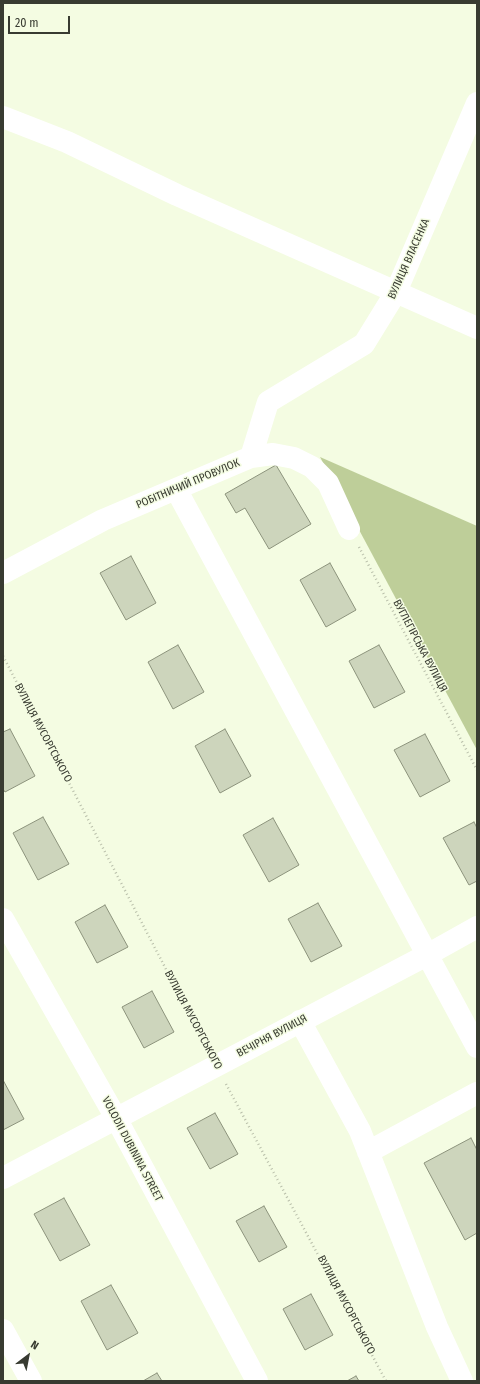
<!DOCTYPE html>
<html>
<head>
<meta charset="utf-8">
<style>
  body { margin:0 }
  #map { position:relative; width:480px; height:1384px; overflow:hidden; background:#f4fce2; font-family:"Fira Sans Condensed",sans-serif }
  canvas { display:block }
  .frame { position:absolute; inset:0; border:4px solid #383b31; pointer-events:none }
  .north { position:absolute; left:8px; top:1336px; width:40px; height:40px; -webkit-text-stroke:3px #f4fce2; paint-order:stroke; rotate:32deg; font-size:11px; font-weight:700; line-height:16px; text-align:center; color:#383b31 }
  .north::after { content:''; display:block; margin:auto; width:14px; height:18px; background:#383b31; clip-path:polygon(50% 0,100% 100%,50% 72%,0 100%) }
  .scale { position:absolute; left:8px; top:16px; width:62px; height:18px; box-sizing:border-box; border:2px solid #383b31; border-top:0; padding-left:5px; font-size:12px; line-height:14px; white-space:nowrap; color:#383b31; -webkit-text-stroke:3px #f4fce2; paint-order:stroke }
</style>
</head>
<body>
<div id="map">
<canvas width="480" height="1384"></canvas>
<div class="frame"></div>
<div class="north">N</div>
<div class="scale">20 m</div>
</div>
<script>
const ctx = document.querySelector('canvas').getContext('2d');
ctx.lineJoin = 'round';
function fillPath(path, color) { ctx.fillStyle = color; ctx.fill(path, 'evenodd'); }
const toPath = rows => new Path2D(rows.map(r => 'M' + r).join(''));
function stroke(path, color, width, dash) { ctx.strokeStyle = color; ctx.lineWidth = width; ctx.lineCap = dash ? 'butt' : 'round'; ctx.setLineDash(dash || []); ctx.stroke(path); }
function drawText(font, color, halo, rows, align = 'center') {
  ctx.font = font + ' "Fira Sans Condensed",sans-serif'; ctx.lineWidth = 3; ctx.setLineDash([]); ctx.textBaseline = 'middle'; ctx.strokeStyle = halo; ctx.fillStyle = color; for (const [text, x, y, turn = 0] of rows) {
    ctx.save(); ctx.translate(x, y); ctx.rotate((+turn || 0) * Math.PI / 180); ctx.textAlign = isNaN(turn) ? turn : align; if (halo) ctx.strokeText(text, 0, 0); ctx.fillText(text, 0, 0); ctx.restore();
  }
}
const green = toPath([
  [320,457,477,526,477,750]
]);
const building = toPath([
  [276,465,311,524,269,549,245,508,236,513,225,494,276,465],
  [131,556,156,603,126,620,100,573,131,556],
  [330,563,356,610,326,627,300,580,330,563],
  [178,645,204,692,173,709,148,662,178,645],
  [379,645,405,692,374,708,349,661,379,645],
  [10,729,35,776,5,792,3,789,3,732,10,729],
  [225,729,251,776,220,793,195,746,225,729],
  [425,734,450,781,420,797,394,750,425,734],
  [43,817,69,864,38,880,13,833,43,817],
  [273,818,299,865,269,882,243,835,273,818],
  [474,822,477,828,477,881,469,885,443,838,474,822],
  [318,903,342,946,311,962,288,919,318,903],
  [105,905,128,947,97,963,75,922,105,905],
  [152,991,174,1032,144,1048,122,1007,152,991],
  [3,1080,24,1119,3,1130,3,1080],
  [215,1113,238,1154,210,1169,187,1128,215,1113],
  [471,1138,477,1150,477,1233,465,1240,424,1163,471,1138],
  [64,1198,90,1245,60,1261,34,1214,64,1198],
  [264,1206,287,1247,259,1262,236,1221,264,1206],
  [111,1285,138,1333,107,1350,81,1301,111,1285],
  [311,1294,333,1335,305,1350,283,1309,311,1294],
  [157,1373,162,1381,143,1381,157,1373],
  [356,1376,359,1381,347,1381,356,1376]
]);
const path = toPath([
  [359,547,477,770],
  [3,656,207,1048],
  [226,1084,386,1381]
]);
const minor = toPath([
  [3,117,67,142,177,195,477,328],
  [251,457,268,402,364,344,396,292,477,103],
  [176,489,477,1047],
  [3,573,103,520,251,457,273,454,294,458,312,467,328,483,349,529],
  [3,919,116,1118,257,1381],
  [300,1021,360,1131,437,1327,462,1381],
  [368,1152,477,1093],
  [3,1178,427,955,477,927],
  [3,1330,31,1381]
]);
const streetNames = [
  ["ВУЛИЦЯ ВЛАСЕНКА",409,259,-66],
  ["РОБІТНИЧИЙ ПРОВУЛОК",188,484,-23],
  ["ВУГЛЕГІРСЬКА ВУЛИЦЯ",420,646,62],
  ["ВУЛИЦЯ МУСОРГСЬКОГО",43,733,62],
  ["ВУЛИЦЯ МУСОРГСЬКОГО",193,1020,62],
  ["ВЕЧІРНЯ ВУЛИЦЯ",272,1036,-28],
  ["VOLODII DUBININA STREET",132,1149,62],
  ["ВУЛИЦЯ МУСОРГСЬКОГО",346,1305,62]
];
fillPath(green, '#bece99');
fillPath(building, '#cdd5bc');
stroke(building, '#8c937c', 1);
stroke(path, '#b9bfaa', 2.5, [1, 3]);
stroke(minor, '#fff', 22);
drawText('11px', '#383b31', '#f4fce2', streetNames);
</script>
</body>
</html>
